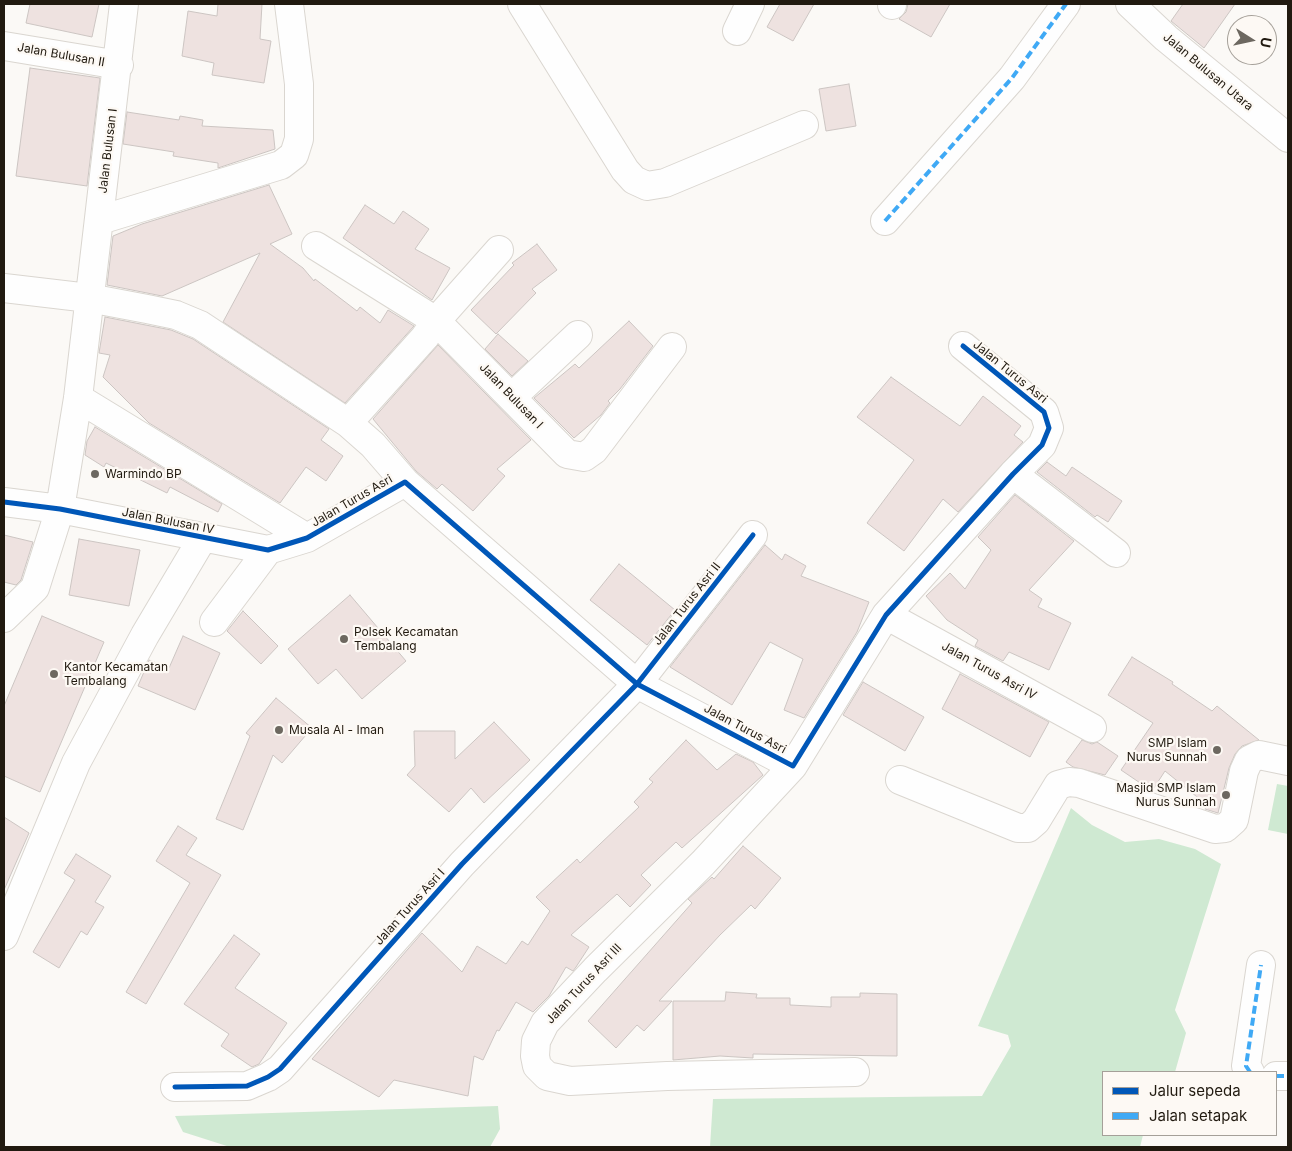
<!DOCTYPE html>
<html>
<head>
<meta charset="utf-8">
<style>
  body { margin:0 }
  #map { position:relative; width:1292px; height:1151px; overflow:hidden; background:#fbf9f6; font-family:Inter,sans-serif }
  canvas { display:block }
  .frame { position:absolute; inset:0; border:5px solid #211a10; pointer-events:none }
  .legend { position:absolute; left:1102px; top:1071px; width:175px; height:65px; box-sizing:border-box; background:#fdf9f4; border:1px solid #a5a099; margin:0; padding:6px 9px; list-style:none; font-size:15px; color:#211a10 }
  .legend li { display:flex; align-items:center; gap:10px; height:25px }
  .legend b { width:25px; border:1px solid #a5a099 }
  .north { position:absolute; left:1227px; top:15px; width:50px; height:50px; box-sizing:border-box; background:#fdf9f4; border:1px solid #a5a099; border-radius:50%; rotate:100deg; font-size:14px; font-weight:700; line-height:20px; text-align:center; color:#211a10 }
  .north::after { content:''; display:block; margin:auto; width:18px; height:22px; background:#6d6860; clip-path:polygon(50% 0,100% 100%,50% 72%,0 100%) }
</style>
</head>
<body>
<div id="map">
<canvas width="1292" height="1151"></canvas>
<div class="frame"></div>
<ul class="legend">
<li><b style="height:6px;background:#0057b8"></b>Jalur sepeda</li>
<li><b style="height:6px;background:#3fa9f5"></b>Jalan setapak</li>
</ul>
<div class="north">U</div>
</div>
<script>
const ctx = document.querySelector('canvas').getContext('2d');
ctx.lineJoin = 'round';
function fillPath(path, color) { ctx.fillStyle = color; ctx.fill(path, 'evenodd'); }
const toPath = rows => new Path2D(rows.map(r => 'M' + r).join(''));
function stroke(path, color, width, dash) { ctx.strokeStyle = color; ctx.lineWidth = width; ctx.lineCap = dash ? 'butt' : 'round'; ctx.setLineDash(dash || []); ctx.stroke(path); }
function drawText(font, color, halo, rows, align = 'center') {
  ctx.font = font + ' Inter,sans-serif'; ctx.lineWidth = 4.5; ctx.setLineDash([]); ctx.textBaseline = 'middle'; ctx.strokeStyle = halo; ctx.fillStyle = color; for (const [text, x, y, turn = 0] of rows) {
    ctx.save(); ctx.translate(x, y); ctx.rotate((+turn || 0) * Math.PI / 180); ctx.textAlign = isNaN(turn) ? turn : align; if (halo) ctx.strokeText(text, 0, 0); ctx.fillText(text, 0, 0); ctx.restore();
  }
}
const green = toPath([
  [1277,784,1288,786,1288,834,1268,830],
  [1071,808,1092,825,1125,842,1159,839,1195,849,1221,864,1175,1010,1186,1033,1175,1072,1103,1072,1103,1135,1143,1135,1140,1147,710,1147,713,1099,982,1096,1011,1046,1008,1035,978,1026],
  [498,1106,500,1129,490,1147,230,1147,183,1132,175,1116]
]);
const building = toPath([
  [30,4,99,4,92,37,26,23,30,4],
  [218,4,262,4,260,39,271,41,264,83,212,75,214,63,182,56,188,11,217,16,218,4],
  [780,4,814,4,793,41,767,27,780,4],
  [908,4,950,4,931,37,899,19,906,12,908,4],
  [1183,4,1235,4,1204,48,1171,21,1183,4],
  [30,68,100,78,87,186,16,176,30,68],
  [849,84,856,126,826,131,819,89,849,84],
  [127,112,179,120,180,116,203,120,202,126,273,130,275,149,218,168,218,163,173,156,174,152,123,144,127,112],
  [269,185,292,234,270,244,303,268,314,281,315,279,357,311,360,307,380,323,388,310,414,326,345,403,223,322,260,253,162,296,107,285,113,236,142,224,269,185],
  [365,205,394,224,403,211,429,229,415,249,450,268,432,300,343,238,365,205],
  [537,244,557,270,532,289,536,293,496,334,471,310,514,265,512,263,537,244],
  [105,317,171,330,193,339,329,429,321,440,343,456,326,481,306,467,280,503,149,423,103,377,110,355,99,353,105,317],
  [629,321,653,346,620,389,608,401,610,403,601,415,574,438,534,398,575,364,579,368,629,321],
  [498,334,528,361,512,376,485,349,498,334],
  [438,345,531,440,497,469,505,476,473,511,442,484,437,489,416,471,373,419,438,345],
  [891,377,960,426,983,396,1021,426,1014,435,1023,442,958,512,943,499,904,551,867,523,914,460,857,417,891,377],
  [95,427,222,504,218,512,170,487,167,493,106,463,104,467,85,455,87,441,95,427],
  [1047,462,1066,476,1072,467,1122,501,1108,522,1097,515,1095,517,1037,472,1047,462],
  [1015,495,1074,541,1029,590,1042,599,1038,607,1071,623,1049,670,1009,652,1003,661,975,646,978,640,947,620,926,596,950,573,965,589,991,550,978,537,1015,495],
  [4,535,33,542,21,580,16,585,4,582,4,535],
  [79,539,140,550,129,606,69,595,79,539],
  [765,545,782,560,785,554,806,566,801,576,869,602,857,632,804,718,784,710,803,659,770,642,732,705,670,667,765,545],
  [619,564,675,610,647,645,590,600,619,564],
  [350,595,406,661,362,699,336,669,318,684,288,649,350,595],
  [243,611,278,646,261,664,227,631,243,611],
  [42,616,104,642,40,792,4,776,4,706,42,616],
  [183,636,220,653,195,710,138,686,149,660,169,668,183,636],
  [1132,657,1173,682,1172,684,1212,711,1217,706,1259,740,1242,746,1235,754,1229,768,1218,813,1205,809,1207,805,1165,771,1152,791,1121,770,1153,723,1108,695,1132,657],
  [960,674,1049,722,1030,757,942,709,960,674],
  [863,682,924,717,905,751,843,715,863,682],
  [276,698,312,728,282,763,273,755,243,830,216,819,250,736,246,733,276,698],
  [494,722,530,760,484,803,471,788,449,812,407,775,415,766,414,731,455,731,455,759,494,722],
  [686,740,717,770,736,754,753,762,763,775,682,848,676,842,641,875,651,885,630,907,617,894,571,935,589,947,576,967,573,971,566,967,549,996,533,1012,516,1002,499,1031,497,1030,483,1060,474,1056,468,1096,394,1080,379,1097,312,1059,422,933,462,972,477,946,506,964,522,941,528,945,550,911,536,897,577,859,580,863,639,807,634,802,653,782,649,779,686,740],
  [1082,740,1092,744,1097,742,1118,756,1105,775,1073,767,1066,762,1082,740],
  [4,817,29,833,4,890,4,817],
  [178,826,197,838,186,855,221,875,146,1004,126,992,190,883,156,861,178,826],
  [743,846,781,878,755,909,751,905,720,935,659,1001,672,1001,644,1031,637,1025,616,1048,588,1021,692,903,688,899,712,877,714,879,743,846],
  [76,854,111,876,95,902,104,907,87,935,81,931,59,968,33,952,75,880,64,873,76,854],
  [234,935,260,954,235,988,287,1023,259,1064,252,1067,221,1046,229,1034,184,1004,234,935],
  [726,992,757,994,756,998,790,998,790,1005,831,1007,831,997,860,997,860,993,897,994,897,1056,753,1054,753,1058,720,1056,673,1060,673,1001,725,1001,726,992]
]);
const minor = toPath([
  [522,4,625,170,634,180,647,186,665,183,804,125],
  [1130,4,1166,38,1288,138],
  [892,5,892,4],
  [737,31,750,4],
  [4,46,119,65],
  [100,220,281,165,294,155,299,139,299,84,289,4],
  [885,221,1012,78,1066,4],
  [316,246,436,321,499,250],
  [4,288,89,298,147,309,176,315,200,325,348,423,373,445,405,482],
  [512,397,578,335],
  [78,398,307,538],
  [348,423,425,337,436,321,567,454,584,457,594,450,672,347],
  [1013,474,1116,553],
  [4,502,60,509,268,550,307,538,405,482,637,684,793,766,886,615,1013,474,1042,445,1049,428,1044,412,963,346],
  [886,615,1092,728],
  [4,618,35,588,60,509,78,398,124,4],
  [214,622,268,550],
  [793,766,703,863,595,970,545,1023,536,1041,535,1056,537,1066,547,1076,570,1081,667,1076,855,1072],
  [900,780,1018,828,1028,828,1036,821,1058,785,1069,782,1079,783,1215,829,1225,828,1234,820,1244,771,1249,760,1259,755,1288,761],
  [4,936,76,763,145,635,202,539],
  [1250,1072,1246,1066,1261,965],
  [1276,1076,1288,1076],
  [175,1087,247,1086,268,1077,280,1069,462,864,637,684,753,535]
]);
const quiet = toPath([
  [885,221,1012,78,1066,4],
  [1250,1072,1246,1066,1261,965],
  [1276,1076,1288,1076]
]);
const cycleway = toPath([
  [4,502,60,509,268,550,307,538,405,482,637,684,793,766,886,615,1013,474,1042,445,1049,428,1044,412,963,346],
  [175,1087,247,1086,268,1077,280,1069,462,864,637,684,753,535]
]);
const markers = [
  [95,474,5,"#6d6860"],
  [344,639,5,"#6d6860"],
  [54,674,5,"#6d6860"],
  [279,730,5,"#6d6860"],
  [1217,750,5,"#6d6860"],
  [1226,795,5,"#6d6860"]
];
const streetNames = [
  ["Jalan Bulusan II",61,55,10],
  ["Jalan Bulusan Utara",1208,72,40],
  ["Jalan Bulusan I",108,151,-83],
  ["Jalan Turus Asri",1010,372,39],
  ["Jalan Bulusan I",511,396,46],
  ["Jalan Turus Asri",352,501,-30],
  ["Jalan Bulusan IV",168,521,11],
  ["Jalan Turus Asri II",687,604,-52],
  ["Jalan Turus Asri IV",989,671,29],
  ["Jalan Turus Asri",745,729,28],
  ["Jalan Turus Asri I",410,907,-48],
  ["Jalan Turus Asri III",584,984,-47]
];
const poiNames = [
  ["Warmindo BP",105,474],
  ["Polsek Kecamatan",354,632],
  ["Tembalang",354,646],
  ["Kantor Kecamatan",64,667],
  ["Tembalang",64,681],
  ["Musala Al - Iman",289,730],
  ["SMP Islam",1207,743,"right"],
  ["Nurus Sunnah",1207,757,"right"],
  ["Masjid SMP Islam",1216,788,"right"],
  ["Nurus Sunnah",1216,802,"right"]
];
fillPath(green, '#cfe9d2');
fillPath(building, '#eee2e0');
stroke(building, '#ccc5c2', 1);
stroke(minor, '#dad6d0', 30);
stroke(minor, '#fefefe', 28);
stroke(quiet, '#3fa9f5', 4, [8, 4]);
stroke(cycleway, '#0057b8', 5);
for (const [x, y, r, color] of markers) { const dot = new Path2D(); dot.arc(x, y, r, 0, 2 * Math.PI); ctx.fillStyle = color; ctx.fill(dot); stroke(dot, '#fdf9f4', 2); }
drawText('12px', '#211a10', '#fdf9f4', streetNames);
drawText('12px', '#211a10', '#fdf9f4', poiNames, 'left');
</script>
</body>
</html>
